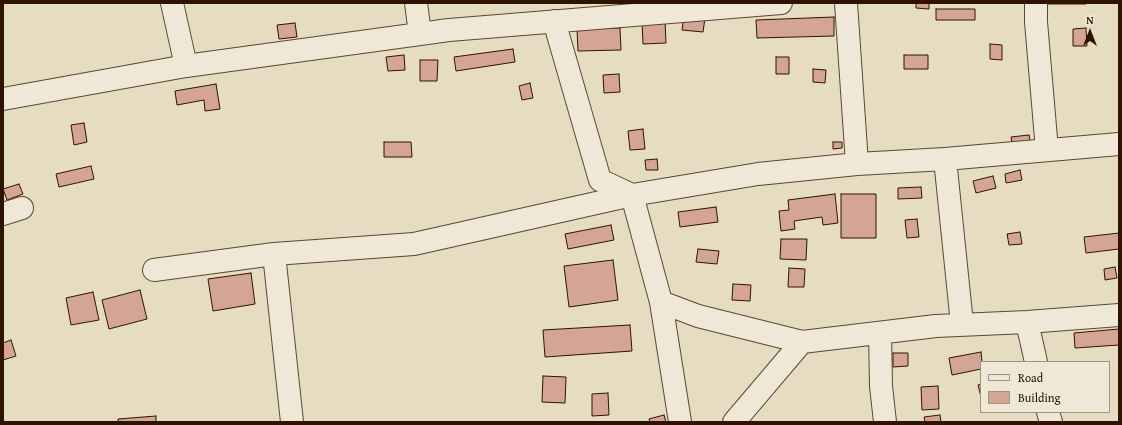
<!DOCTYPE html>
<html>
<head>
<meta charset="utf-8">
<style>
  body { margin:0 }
  #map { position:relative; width:1122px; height:425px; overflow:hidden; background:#e6dcc2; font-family:"Gentium Book Plus",serif }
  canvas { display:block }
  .frame { position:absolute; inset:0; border:4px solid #2e1400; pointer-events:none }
  .legend { position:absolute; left:980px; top:361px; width:130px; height:52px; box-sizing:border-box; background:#efe8d7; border:1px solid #a29381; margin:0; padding:5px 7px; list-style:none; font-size:12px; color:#2e1400 }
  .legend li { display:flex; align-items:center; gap:8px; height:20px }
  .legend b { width:20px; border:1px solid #a29381 }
  .north { position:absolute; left:1070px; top:12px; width:40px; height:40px; -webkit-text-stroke:3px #efe8d7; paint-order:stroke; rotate:0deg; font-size:11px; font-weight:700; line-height:16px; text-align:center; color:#2e1400 }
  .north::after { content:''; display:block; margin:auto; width:14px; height:18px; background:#2e1400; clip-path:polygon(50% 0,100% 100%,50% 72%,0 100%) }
</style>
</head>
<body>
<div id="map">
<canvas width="1122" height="425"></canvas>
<div class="frame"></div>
<ul class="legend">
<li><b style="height:5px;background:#efe8d7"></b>Road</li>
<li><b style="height:11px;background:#d4a495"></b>Building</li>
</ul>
<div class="north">N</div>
</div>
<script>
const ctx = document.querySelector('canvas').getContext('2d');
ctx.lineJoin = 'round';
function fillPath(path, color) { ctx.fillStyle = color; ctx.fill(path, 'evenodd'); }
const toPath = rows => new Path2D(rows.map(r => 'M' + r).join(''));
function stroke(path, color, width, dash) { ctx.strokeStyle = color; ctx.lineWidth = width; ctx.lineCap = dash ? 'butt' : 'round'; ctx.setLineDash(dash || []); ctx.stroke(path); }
const building = toPath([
  [916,3,929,3,929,9,916,8,916,3],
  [1047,3,1086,3,1086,4,1047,4,1047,3],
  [936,9,975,9,975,20,936,20,936,9],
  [684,15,705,18,703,32,682,30,684,15],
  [834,17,834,36,757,38,756,20,834,17],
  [665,20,666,43,643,44,642,21,665,20],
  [295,23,297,37,279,39,277,25,295,23],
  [620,28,621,50,578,51,577,29,620,28],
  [1086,28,1087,46,1073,46,1073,29,1086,28],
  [990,44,1002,45,1002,60,990,59,990,44],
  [513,49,515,62,456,71,454,57,513,49],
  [404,55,405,70,388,71,386,57,404,55],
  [904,55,928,55,928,69,904,69,904,55],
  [776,57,789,57,789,74,776,74,776,57],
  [420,60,438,60,437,81,420,81,420,60],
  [813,69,826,70,825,83,813,82,813,69],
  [619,74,620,92,604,93,603,75,619,74],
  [530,83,533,98,522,100,519,86,530,83],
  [216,84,220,109,205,111,204,100,177,105,175,91,216,84],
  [84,123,87,142,74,145,71,125,84,123],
  [643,129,645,149,630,150,628,131,643,129],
  [1029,135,1031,146,1013,149,1011,137,1029,135],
  [384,142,411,142,412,157,384,157,384,142],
  [833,142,842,142,842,148,833,149,833,142],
  [657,159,658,170,646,170,645,160,657,159],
  [91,166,94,179,59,187,56,174,91,166],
  [1020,170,1022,180,1006,183,1005,174,1020,170],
  [993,176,996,188,976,193,973,181,993,176],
  [19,184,23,194,7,200,3,189,19,184],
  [921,187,922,198,898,199,898,188,921,187],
  [835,194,838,223,823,225,822,217,794,221,795,229,781,231,779,211,789,210,788,200,835,194],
  [841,194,876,194,876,238,841,238,841,194],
  [716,207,718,222,680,227,678,212,716,207],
  [917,219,919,237,907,238,905,220,917,219],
  [611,225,614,240,568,249,565,234,611,225],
  [1020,232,1022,244,1009,245,1007,234,1020,232],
  [1119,233,1119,249,1086,253,1084,237,1119,233],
  [781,239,807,239,806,260,780,259,781,239],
  [698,249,719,251,717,264,696,262,698,249],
  [613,260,618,300,569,307,564,266,613,260],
  [1115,267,1117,278,1105,280,1104,269,1115,267],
  [789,268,805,269,804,287,788,287,789,268],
  [251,273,255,304,213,311,208,279,251,273],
  [733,284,751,285,750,301,732,300,733,284],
  [140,290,147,319,109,329,102,300,140,290],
  [93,292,99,320,71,325,66,298,93,292],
  [630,325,632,351,545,357,543,330,630,325],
  [1119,329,1119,345,1075,348,1074,333,1119,329],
  [11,340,16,356,3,360,3,343,11,340],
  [981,352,982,362,981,362,981,369,952,375,949,358,981,352],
  [893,353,908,353,908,366,893,367,893,353],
  [543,376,566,377,565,403,542,402,543,376],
  [981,384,981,397,978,385,981,384],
  [938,386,939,409,922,410,921,387,938,386],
  [608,393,609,415,592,416,592,394,608,393],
  [664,415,666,422,650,422,649,419,664,415],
  [940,415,941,422,925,422,924,417,940,415],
  [156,416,156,422,118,422,118,419,156,416]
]);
const minor = toPath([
  [172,3,186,66],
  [416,3,420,34],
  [846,3,857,164],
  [1036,3,1036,22,1047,150],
  [554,21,600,180,632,195,661,302,680,422],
  [3,99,186,66,449,30,781,3],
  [945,159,962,324],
  [3,214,22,208],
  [274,254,292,422],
  [154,270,274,254,414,244,632,195,758,174,857,164,945,159,1119,144],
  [661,302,698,316,802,342,936,326,1027,322,1119,315],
  [1027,322,1036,362],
  [880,333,881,386,885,422],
  [1048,412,1051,422],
  [734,422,802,342]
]);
fillPath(building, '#d4a495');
stroke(building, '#2e1400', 1);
stroke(minor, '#5c4630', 24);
stroke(minor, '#efe8d7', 22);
</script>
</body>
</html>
